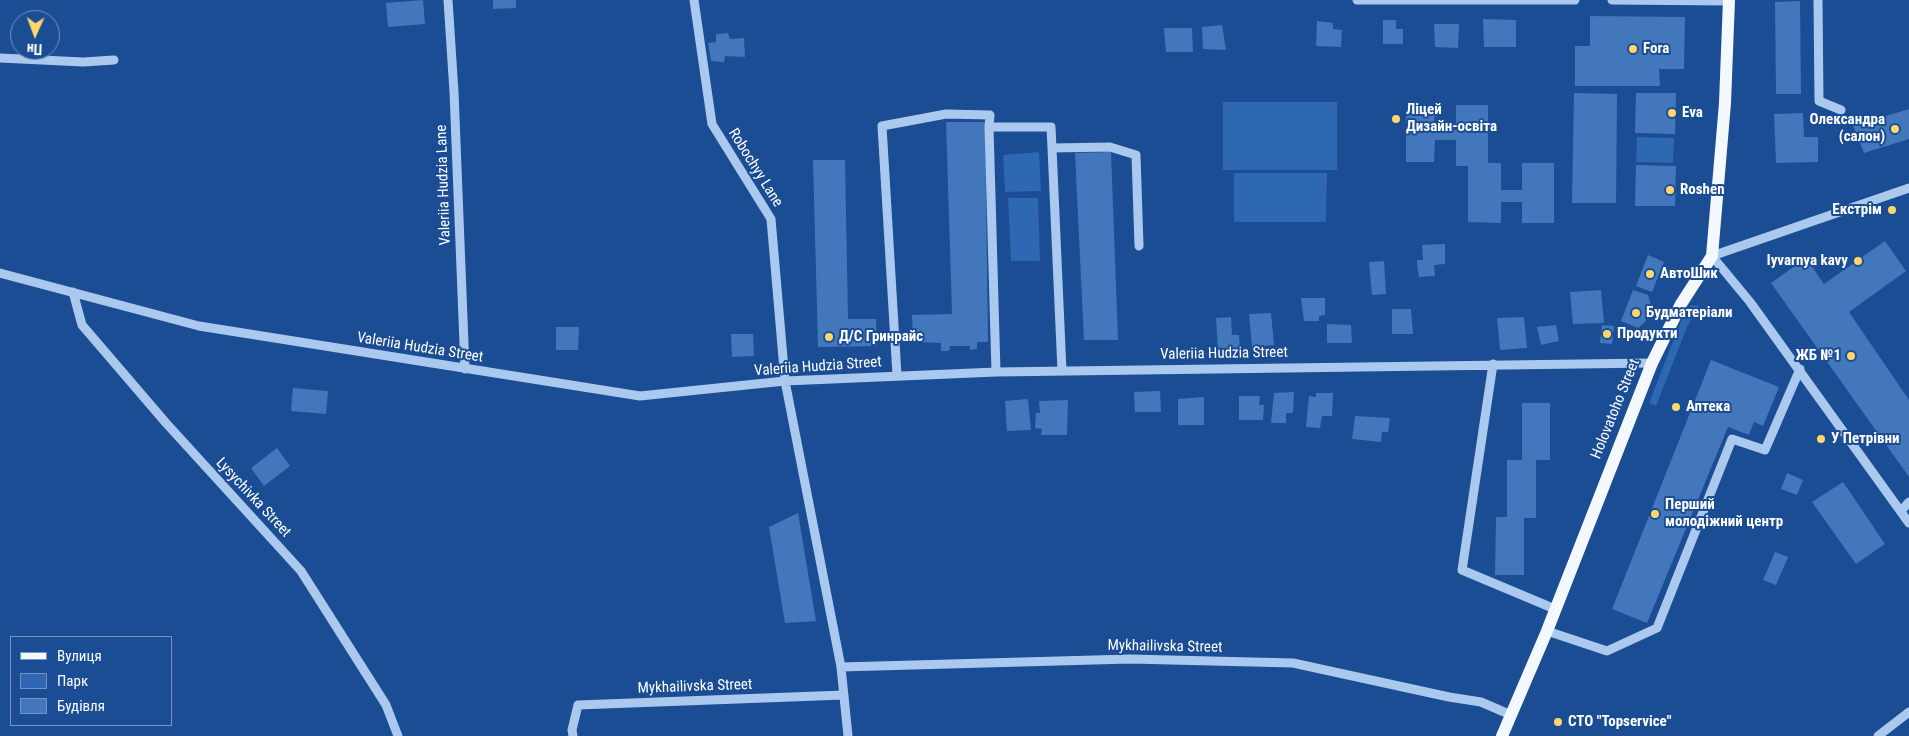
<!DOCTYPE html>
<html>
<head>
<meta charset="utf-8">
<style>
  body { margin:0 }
  #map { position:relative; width:1909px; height:736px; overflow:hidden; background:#1a4d93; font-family:"Roboto Condensed",sans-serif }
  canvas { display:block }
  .legend { position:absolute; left:10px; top:636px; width:162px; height:90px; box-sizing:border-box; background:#1a4d93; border:1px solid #7694be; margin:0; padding:6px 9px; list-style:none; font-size:15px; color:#fff }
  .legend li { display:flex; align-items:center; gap:10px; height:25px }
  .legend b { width:25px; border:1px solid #7694be }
  .north { position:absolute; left:10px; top:10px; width:50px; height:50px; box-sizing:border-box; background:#1a4d93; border:1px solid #7694be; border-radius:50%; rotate:182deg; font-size:14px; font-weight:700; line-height:20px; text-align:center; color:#fff }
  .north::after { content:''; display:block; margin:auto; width:18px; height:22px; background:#ffd66a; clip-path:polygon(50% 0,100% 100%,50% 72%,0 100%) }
</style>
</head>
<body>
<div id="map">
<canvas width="1909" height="736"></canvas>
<ul class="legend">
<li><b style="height:6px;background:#f4f8ff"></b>Вулиця</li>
<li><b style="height:14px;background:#2e67b2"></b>Парк</li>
<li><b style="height:14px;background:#4377bb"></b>Будівля</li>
</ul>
<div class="north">Пн</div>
</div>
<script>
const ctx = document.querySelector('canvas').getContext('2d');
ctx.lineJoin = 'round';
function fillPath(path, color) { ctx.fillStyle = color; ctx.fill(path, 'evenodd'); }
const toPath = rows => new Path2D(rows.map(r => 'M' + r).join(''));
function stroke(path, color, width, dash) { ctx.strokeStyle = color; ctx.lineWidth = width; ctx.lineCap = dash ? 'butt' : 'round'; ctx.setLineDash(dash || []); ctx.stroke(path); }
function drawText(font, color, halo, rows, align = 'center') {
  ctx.font = font + ' "Roboto Condensed",sans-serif'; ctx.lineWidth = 4; ctx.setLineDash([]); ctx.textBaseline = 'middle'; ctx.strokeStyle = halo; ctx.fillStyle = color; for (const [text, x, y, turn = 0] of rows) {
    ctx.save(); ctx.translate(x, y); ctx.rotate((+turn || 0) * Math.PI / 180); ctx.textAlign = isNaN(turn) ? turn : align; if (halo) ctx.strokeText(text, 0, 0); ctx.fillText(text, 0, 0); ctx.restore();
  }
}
const green = toPath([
  [1223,102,1337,102,1337,170,1223,170],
  [1637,137,1674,138,1673,163,1636,162],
  [1039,152,1041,191,1005,192,1003,155],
  [1234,173,1327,173,1326,222,1234,222],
  [1008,198,1038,198,1040,261,1011,261],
  [1691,305,1699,306,1687,327,1656,406,1649,403,1685,311]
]);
const building = toPath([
  [423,0,425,24,388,27,386,3],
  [493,0,516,0,516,8,493,9],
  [1800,1,1801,94,1776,94,1775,2],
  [1590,16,1685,17,1684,69,1659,69,1660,86,1575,86,1575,46,1590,46],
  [1483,19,1516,20,1516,47,1484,47],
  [1383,20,1396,20,1396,29,1403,29,1403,44,1383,44],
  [1317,21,1333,23,1333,29,1342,30,1341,47,1316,46],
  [1434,24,1459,24,1458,48,1435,47],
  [1222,25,1226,50,1203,49,1202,27],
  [1164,28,1192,28,1193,52,1166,52],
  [728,33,730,39,744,38,745,57,725,56,724,62,711,61,708,43,716,42,716,34],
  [1574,93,1617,94,1616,203,1572,203],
  [1636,93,1676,93,1675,134,1635,133],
  [1406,105,1435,105,1434,130,1456,130,1456,105,1488,105,1488,163,1501,163,1501,190,1522,190,1522,163,1554,163,1554,223,1522,223,1522,202,1501,202,1501,223,1468,222,1468,166,1456,166,1456,140,1435,140,1434,162,1406,162],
  [1909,109,1909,139,1864,153,1853,126],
  [1803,113,1804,137,1818,137,1818,162,1776,163,1774,114],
  [946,122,985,122,988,342,977,342,977,349,970,350,970,346,950,346,949,351,941,351,941,343,913,342,912,315,952,314],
  [1111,152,1118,340,1084,340,1075,153],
  [813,160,845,160,848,319,876,319,877,346,818,347],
  [1636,165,1676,166,1675,206,1635,206],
  [1885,241,1906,271,1849,312,1909,400,1909,477,1771,283,1806,258,1824,284],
  [1445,244,1445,264,1434,265,1435,276,1419,277,1417,264,1417,260,1423,260,1422,245],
  [1648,255,1664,262,1652,292,1636,286],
  [1384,261,1386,294,1372,295,1369,262],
  [1601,290,1604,323,1573,324,1570,292],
  [1633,290,1648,295,1651,305,1645,322,1638,328,1621,321],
  [1301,298,1325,298,1325,315,1319,316,1319,321,1304,321],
  [1392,309,1411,309,1413,334,1392,334],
  [1271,313,1274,345,1252,347,1249,314],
  [1231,317,1232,335,1239,335,1240,351,1218,350,1216,318],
  [1524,317,1527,348,1500,350,1497,318],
  [1327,324,1351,325,1352,343,1327,343],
  [1556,325,1559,341,1541,345,1537,327],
  [1602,325,1614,326,1612,344,1600,343],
  [556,327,579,327,578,350,556,350],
  [731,334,753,334,754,356,732,357],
  [1711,360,1779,387,1763,426,1754,422,1749,435,1728,427,1647,623,1612,609],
  [293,388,328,391,326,414,291,411],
  [1160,391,1161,412,1135,412,1134,392],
  [1294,392,1293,413,1286,413,1286,423,1271,423,1274,393],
  [1316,393,1333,393,1332,416,1322,416,1320,428,1306,427,1309,396,1316,397],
  [1239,396,1260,396,1259,405,1264,405,1263,420,1239,420],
  [1204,397,1204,425,1178,425,1178,399],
  [1028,399,1031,430,1007,431,1005,401],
  [1068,400,1067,435,1041,435,1042,429,1035,428,1036,413,1040,413,1039,401],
  [1522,403,1550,403,1550,460,1536,460,1536,518,1524,518,1524,575,1495,575,1496,517,1507,517,1507,460,1522,460],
  [1355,416,1390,418,1388,432,1382,432,1381,442,1352,439],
  [277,448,290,466,264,486,251,468],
  [1787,473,1803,480,1797,495,1781,489],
  [1843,482,1885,544,1856,564,1812,502],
  [798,513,816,621,785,623,769,527],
  [1775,552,1788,557,1776,585,1763,580]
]);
const minor = toPath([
  [448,0,454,92,465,369],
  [694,0,712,124,771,219,785,381,841,667,848,736],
  [1357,0,1575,0],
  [1612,0,1729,1],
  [1818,0,1819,101,1841,110],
  [0,58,83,62,114,60],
  [1909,188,1712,256,1750,302,1909,523],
  [0,273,199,326,640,396,785,381,996,372,1652,363],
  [73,292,82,325,166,423,301,571,386,705,398,736],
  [1493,364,1462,570,1555,609],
  [1062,371,1052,148,1110,147,1136,155,1139,246],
  [996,372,989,127,1051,127,1052,148],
  [897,375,882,126,946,114,990,115,989,127],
  [1901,511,1909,502],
  [1547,631,1607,651,1657,628,1732,439,1765,450,1800,369],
  [841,667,1130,659,1293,663,1449,697,1481,702,1511,715],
  [573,736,572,730,578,705,844,695],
  [1878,736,1909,712]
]);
const major = toPath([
  [1502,736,1547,631,1652,363,1681,304,1712,256,1725,103,1729,0]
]);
const markers = [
  [1633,49,5,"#ffd66a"],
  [1672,113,5,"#ffd66a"],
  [1396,119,5,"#ffd66a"],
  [1895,129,5,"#ffd66a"],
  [1670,190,5,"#ffd66a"],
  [1892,210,5,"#ffd66a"],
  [1858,261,5,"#ffd66a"],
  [1650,274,5,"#ffd66a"],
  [1636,313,5,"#ffd66a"],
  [1607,334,5,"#ffd66a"],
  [829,337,5,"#ffd66a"],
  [1851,356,5,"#ffd66a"],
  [1676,407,5,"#ffd66a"],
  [1821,439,5,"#ffd66a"],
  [1655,514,5,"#ffd66a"],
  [1558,722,5,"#ffd66a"]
];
const poiNames = [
  ["Fora",1643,49],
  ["Ліцей",1406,110],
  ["Дизайн-освіта",1406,127],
  ["Eva",1682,113],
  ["Олександра",1885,120,"right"],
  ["(салон)",1885,137,"right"],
  ["Roshen",1680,190],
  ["Екстрім",1882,210,"right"],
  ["lyvarnya kavy",1848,261,"right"],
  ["АвтоШик",1660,274],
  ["Будматеріали",1646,313],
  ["Продукти",1617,334],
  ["Д/С Гринрайс",839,337],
  ["ЖБ №1",1841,356,"right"],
  ["Аптека",1686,407],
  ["У Петрівни",1831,439],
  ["Перший",1665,505],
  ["молодіжний центр",1665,522],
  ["СТО \"Topservice\"",1568,722]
];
const streetNames = [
  ["Robochyy Lane",755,168,58],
  ["Valeriia Hudzia Lane",444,185,-92],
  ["Valeriia Hudzia Street",420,348,9],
  ["Valeriia Hudzia Street",1224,354,-1],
  ["Valeriia Hudzia Street",818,367,-4],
  ["Holovatoho Street",1616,409,-68],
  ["Lysychivka Street",253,498,47],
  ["Mykhailivska Street",1165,647,1],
  ["Mykhailivska Street",695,687,-2]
];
fillPath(green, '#2e67b2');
fillPath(building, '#4377bb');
stroke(minor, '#abc9ef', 9);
stroke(major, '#f4f8ff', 12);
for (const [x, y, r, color] of markers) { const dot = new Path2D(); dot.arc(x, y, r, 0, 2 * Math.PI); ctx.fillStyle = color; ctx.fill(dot); stroke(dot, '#1a4d93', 2); }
drawText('bold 15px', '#fff', '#1a4d93', poiNames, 'left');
drawText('15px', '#fff', '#1a4d93', streetNames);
</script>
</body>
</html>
